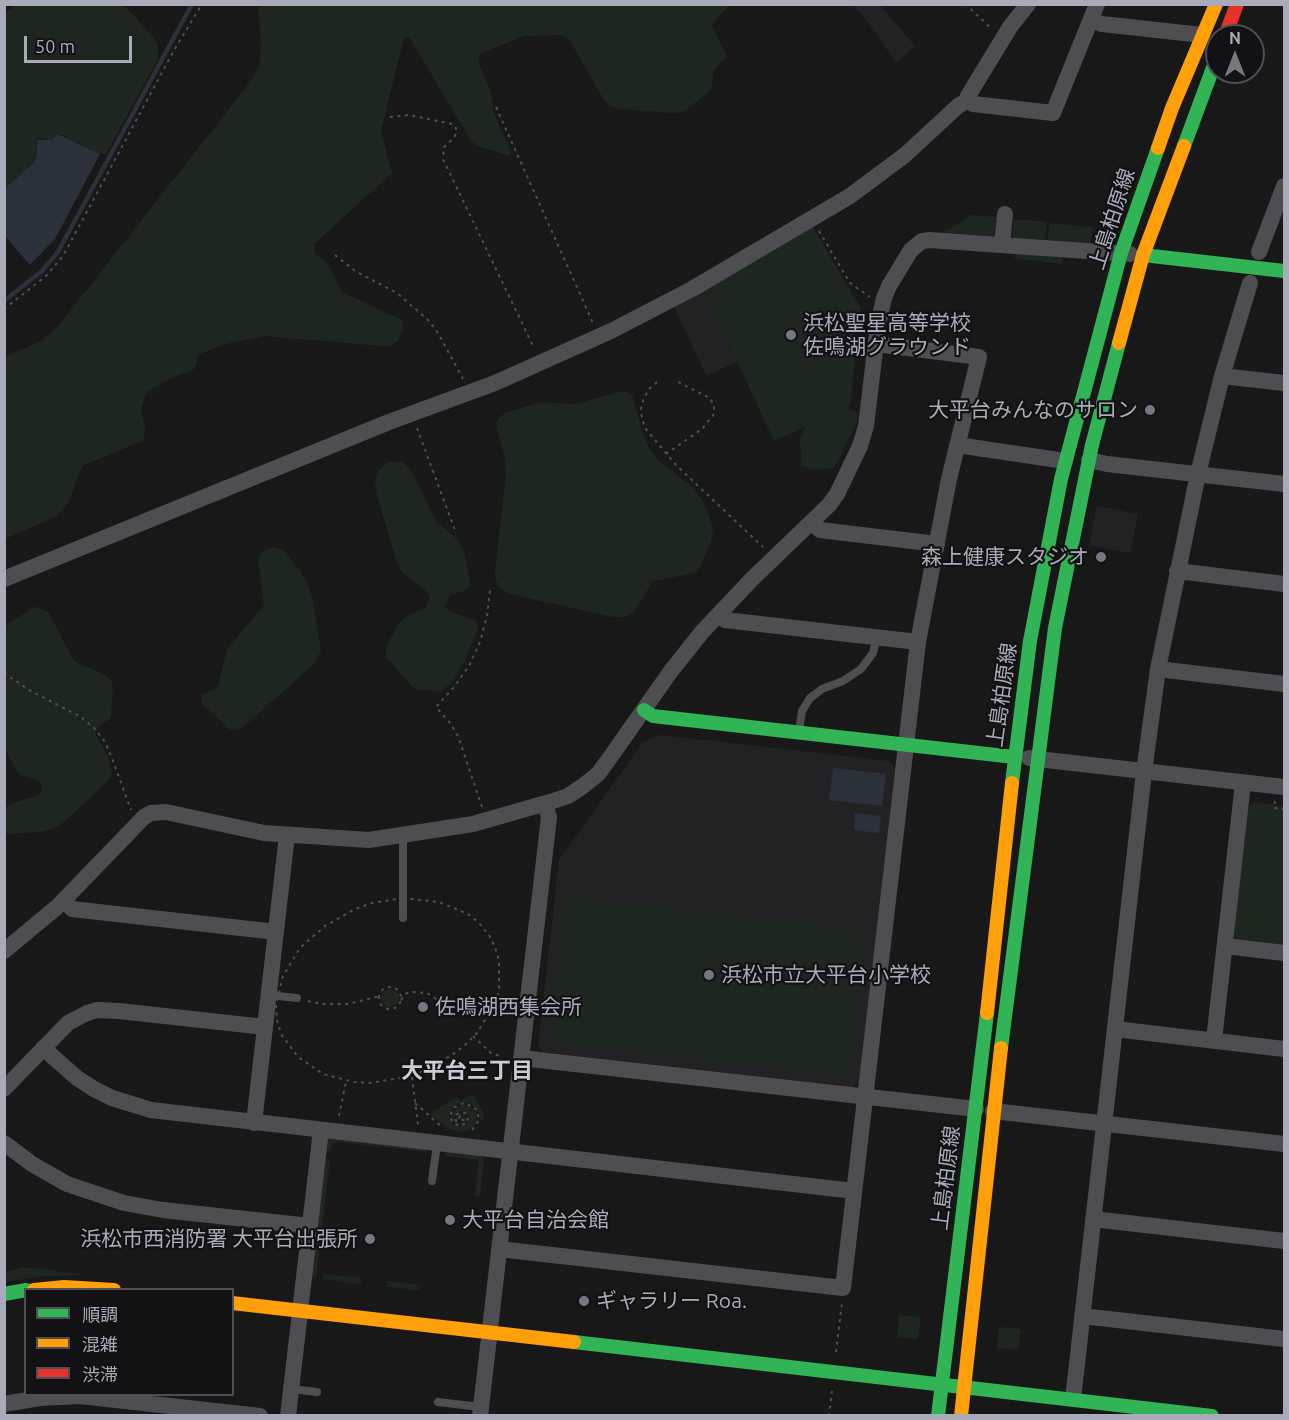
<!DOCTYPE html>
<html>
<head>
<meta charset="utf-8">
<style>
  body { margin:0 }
  #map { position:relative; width:1289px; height:1420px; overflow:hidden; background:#181818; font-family:Ubuntu,"Noto Sans JP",sans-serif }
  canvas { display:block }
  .frame { position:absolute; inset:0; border:6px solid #a9abba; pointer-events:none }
  .legend { position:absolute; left:24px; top:1288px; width:210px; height:108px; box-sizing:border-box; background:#121214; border:2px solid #4e4f56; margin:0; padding:8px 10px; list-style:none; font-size:18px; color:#a9abba }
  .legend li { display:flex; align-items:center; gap:12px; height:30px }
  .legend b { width:30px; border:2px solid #4e4f56 }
  .north { position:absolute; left:1205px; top:24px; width:60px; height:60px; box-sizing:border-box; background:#121214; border:2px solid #4e4f56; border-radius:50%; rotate:0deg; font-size:16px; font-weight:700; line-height:24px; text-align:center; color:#a9abba }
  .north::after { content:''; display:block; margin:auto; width:21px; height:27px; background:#767881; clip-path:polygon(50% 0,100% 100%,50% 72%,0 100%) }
  .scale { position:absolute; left:24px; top:36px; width:108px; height:27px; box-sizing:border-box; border:3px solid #a9abba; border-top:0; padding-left:8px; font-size:18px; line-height:21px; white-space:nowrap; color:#a9abba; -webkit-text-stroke:4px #121214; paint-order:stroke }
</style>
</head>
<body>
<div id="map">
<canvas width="1289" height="1420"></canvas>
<div class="frame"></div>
<ul class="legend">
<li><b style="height:8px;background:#30b455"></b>順調</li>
<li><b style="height:8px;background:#ff9f0a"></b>混雑</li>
<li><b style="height:8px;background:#e5322d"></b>渋滞</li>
</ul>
<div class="north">N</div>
<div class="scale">50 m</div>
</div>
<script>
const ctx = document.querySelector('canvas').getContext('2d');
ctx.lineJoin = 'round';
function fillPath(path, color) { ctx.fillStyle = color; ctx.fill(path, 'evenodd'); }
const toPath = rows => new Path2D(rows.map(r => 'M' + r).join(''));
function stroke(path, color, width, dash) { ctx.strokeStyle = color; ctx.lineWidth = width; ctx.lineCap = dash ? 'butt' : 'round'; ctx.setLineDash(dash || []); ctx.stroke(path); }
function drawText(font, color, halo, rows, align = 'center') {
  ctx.font = font + ' Ubuntu,"Noto Sans JP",sans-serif'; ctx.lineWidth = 4.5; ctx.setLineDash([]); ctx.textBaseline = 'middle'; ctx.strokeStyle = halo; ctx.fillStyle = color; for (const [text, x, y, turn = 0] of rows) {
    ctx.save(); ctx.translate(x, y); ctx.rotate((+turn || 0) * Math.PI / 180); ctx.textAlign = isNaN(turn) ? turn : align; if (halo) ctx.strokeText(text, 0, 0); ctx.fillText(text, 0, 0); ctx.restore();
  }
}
const built = toPath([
  [853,5,880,5,915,46,896,63,870,25],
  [703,288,737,362,706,376,673,304],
  [1097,506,1138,514,1130,553,1089,545],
  [660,735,889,761,895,769,859,1082,853,1087,543,1052,538,1046,559,860,643,742]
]);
const green = toPath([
  [17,5,124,5,155,39,158,46,158,54,157,61,106,154,100,154,61,134,55,135,51,141,40,138,36,141,37,156,34,163,5,188,4,13],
  [258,5,730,5,714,21,712,26,727,56,713,71,712,89,709,92,683,112,672,113,619,109,610,106,604,100,570,41,562,35,524,36,482,53,479,58,479,64,491,92,493,111,511,150,509,156,476,145,471,141,411,40,408,37,404,38,381,131,392,173,313,245,316,254,328,264,342,292,402,320,403,328,398,341,391,345,382,346,264,336,222,345,200,354,197,356,196,365,193,370,171,378,146,392,141,410,145,428,144,440,82,466,69,502,57,516,5,539,5,356,26,348,44,339,59,325,251,81,260,64,261,43],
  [970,215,996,217,994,234,992,236,942,233,965,220],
  [1014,219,1047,222,1045,240,1014,238,1012,235],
  [1049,223,1093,227,1091,241,1089,243,1048,240],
  [811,224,861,308,850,406,845,408,855,411,858,416,857,422,835,468,811,470,802,466,801,461,800,439,805,427,774,441,703,288],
  [1016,253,1060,256,1062,258,1062,264,1014,258],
  [620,392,626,392,632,395,643,434,650,450,660,462,688,483,703,501,710,519,713,530,711,542,701,565,695,573,653,581,634,612,624,617,613,617,510,594,501,589,496,581,495,572,506,475,504,453,497,430,496,423,500,417,505,413,541,402,575,404],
  [388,462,402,462,412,471,436,521,457,539,464,551,471,585,464,591,450,595,445,607,449,611,474,620,478,625,478,628,464,663,450,684,442,691,414,689,386,657,386,647,398,625,403,619,426,607,429,600,429,595,425,590,403,573,397,563,377,496,375,482,379,470],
  [274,547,283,550,299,569,307,582,312,597,321,651,314,664,242,728,231,730,202,704,201,696,218,686,227,649,264,605,258,559,263,551],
  [38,607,49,613,74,661,105,675,111,680,113,687,111,718,98,727,95,733,109,759,112,774,109,780,64,822,53,829,40,832,7,834,5,832,5,808,10,804,36,796,41,793,42,787,40,782,36,779,20,775,5,750,5,626,32,608],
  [1254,802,1284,806,1284,946,1238,941,1233,934,1247,808],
  [565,896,855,929,865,943,850,1077,549,1042],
  '381 998a9 9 0 1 1 18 0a9 9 0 1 1-18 0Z',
  [473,1094,484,1114,483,1121,480,1120,478,1110,469,1103,459,1103,454,1106,449,1115,449,1119,455,1126,464,1126,469,1121,468,1114,462,1111,456,1113,454,1119,459,1123,462,1122,465,1118,461,1114,458,1118,461,1117,462,1120,457,1120,458,1114,462,1113,467,1118,466,1122,459,1125,453,1122,451,1115,453,1112,459,1106,464,1105,473,1108,476,1113,476,1120,475,1125,467,1131,462,1132,449,1129,429,1114,457,1097,460,1101],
  [330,1138,426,1149,426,1152,336,1142,331,1146,330,1151,325,1151,326,1141],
  [446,1151,481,1155,484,1159,480,1196,475,1196,479,1160,445,1156],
  [324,1158,330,1159,316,1279,310,1278],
  [24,1267,87,1275,44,1276,5,1282,5,1272],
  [323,1274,361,1278,361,1284,323,1279],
  [387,1281,420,1285,419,1290,387,1287],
  [899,1315,921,1318,918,1339,897,1337],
  [999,1327,1021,1329,1018,1350,997,1348]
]);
const water = toPath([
  [58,134,100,154,55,239,30,265,5,236,5,188,34,163,37,156,37,140,51,140],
  [833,768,886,774,882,806,829,800],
  [855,813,881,816,879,833,854,830]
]);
const stream = toPath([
  [4,301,42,271,58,252,192,4]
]);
const path = toPath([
  [965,4,992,29],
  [496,107,593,323],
  [390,117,409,115,452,124,456,128,456,133,454,138,444,147,443,159,534,348],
  [819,231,850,283,870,297],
  [335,255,355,271,397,293,429,321,438,333,463,379],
  [4,309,46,276,63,256,173,52,202,4],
  [657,382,649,389,644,398,641,408,642,418,645,428,676,465,763,547],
  [417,428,456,533],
  [666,454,702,429,714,414,714,406,710,398,678,382],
  [4,673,29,690,81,717,94,728,105,742,112,758,131,810],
  [1275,801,1274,808,1284,809],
  [482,807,458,736,450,723,436,707,454,687,469,666,480,642,487,616,490,590],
  [403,898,439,902,468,914,479,923,489,935,495,947,499,961,499,991,494,1005,477,1033,465,1045,452,1055,421,1072,405,1077,371,1083,354,1082,323,1074,298,1057,281,1034,277,1020,276,1005,283,976,300,948,325,926,355,909,372,903,403,898],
  '379 998a11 11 0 1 1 22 0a11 11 0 1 1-22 0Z',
  [401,1000,407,993,414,992,427,993,442,1003,456,1017],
  [308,1001,322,1004,348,1004,380,996],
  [473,1036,492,1054,503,1056],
  [410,1062,418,1125],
  [415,1103,442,1127],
  [339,1116,346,1081],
  [459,1118,461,1115,463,1120,456,1121,455,1118,457,1114,465,1113,468,1117,467,1123,459,1126,452,1122,450,1115,455,1107,464,1103,473,1107,477,1110,479,1120,472,1130],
  [836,1352,842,1303],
  [829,1416,832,1391]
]);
const lane = toPath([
  [799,731,802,711,810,698,822,689,843,681,861,669,873,653,877,637],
  [403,918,403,835],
  [269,995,297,998],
  [432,1181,437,1144],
  [291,1389,317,1392],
  [438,1402,481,1407]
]);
const street = toPath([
  [1028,4,1010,27,968,96,973,104,1053,113,1097,4],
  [1091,20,1102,24,1202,35],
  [1002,245,1005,214],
  [1259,252,1284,186],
  [1222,376,1284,383],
  [957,445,1065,461],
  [1089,460,1107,464,1284,484],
  [812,522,820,530,937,544],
  [1177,571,1284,584],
  [4,579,389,422,495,383,611,331,692,289,850,196,905,155,958,106,970,99],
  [719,614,725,620,918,642],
  [1158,669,1284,684],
  [1029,758,1284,787],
  [64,900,72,909,276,932],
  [1225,946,1284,953],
  [4,951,57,907,144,817,151,813,166,812,264,833,369,840,473,824,550,802,568,796,583,786,598,774,609,759,671,671,702,632,752,579,829,505,837,494,860,446,866,426,878,325,884,298,889,286,911,250,922,241,929,240,1130,254],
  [1115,1029,1284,1049],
  [1214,1040,1243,783],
  [43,1048,77,1078,94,1089,112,1098,151,1110,854,1191],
  [521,1058,976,1109],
  [4,1089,68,1023,87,1013,97,1010,119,1011,265,1027],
  [993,1111,1284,1144],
  [254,1123,287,835],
  [4,1143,32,1164,67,1184,124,1203,163,1210,310,1226],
  [1093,1219,1284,1241],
  [499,1249,843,1288,918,642,949,479,979,357,876,344],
  [1082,1316,1284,1339],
  [1073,1399,1144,772,1158,669,1198,474,1222,376,1250,283],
  [4,1404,40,1398,80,1396,260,1416],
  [288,1416,321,1130],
  [480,1416,549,817,545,804]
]);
const fast = toPath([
  [1184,146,1217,57],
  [1143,255,1284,271],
  [644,710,653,716,1014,757],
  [1012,783,1030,641,1061,479,1121,253,1158,148],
  [1001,1048,1055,628,1092,445,1119,343],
  [4,1294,26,1290],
  [574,1342,1212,1416],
  [938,1416,987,1013]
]);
const slow = toPath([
  [1158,148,1172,108,1216,4],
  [1119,343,1143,255,1184,146],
  [987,1013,1012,783],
  [34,1290,64,1287,114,1290],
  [232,1303,574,1342],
  [961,1416,1001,1048]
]);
const jam = toPath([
  [1225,36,1237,4]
]);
const markers = [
  [791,335,6,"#767881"],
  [1150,410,6,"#767881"],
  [1101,557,6,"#767881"],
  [709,975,6,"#767881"],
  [423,1007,6,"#767881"],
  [450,1220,6,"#767881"],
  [370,1239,6,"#767881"],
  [584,1301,6,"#767881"]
];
const streetNames = [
  ["上島柏原線",1112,219,-72],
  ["上島柏原線",1002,695,-82],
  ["上島柏原線",946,1178,-83]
];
const poiNames = [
  ["浜松聖星高等学校",803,323],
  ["佐鳴湖グラウンド",803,347],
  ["大平台みんなのサロン",1138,410,"right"],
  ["森上健康スタジオ",1089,557,"right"],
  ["浜松市立大平台小学校",721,975],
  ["佐鳴湖西集会所",435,1007],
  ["大平台自治会館",462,1220],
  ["浜松市西消防署 大平台出張所",358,1239,"right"],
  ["ギャラリー Roa.",596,1301]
];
const neighbourhoodNames = [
  ["大平台三丁目",467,1071]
];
fillPath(built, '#222224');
fillPath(green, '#1e2620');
fillPath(water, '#2b313b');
stroke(stream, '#2b313b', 4.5);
stroke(path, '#4f4f54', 2, [3, 4.5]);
stroke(lane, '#4e4e52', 8);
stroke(street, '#4e4e52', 16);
stroke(fast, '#30b455', 14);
stroke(slow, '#ff9f0a', 14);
stroke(jam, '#e5322d', 14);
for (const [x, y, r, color] of markers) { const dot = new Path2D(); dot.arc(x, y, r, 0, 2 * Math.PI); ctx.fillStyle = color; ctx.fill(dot); stroke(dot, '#121214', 2); }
drawText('21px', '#a9abba', '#121214', streetNames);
drawText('21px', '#a9abba', '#121214', poiNames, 'left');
drawText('bold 22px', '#cacbd5', '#121214', neighbourhoodNames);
</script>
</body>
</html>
